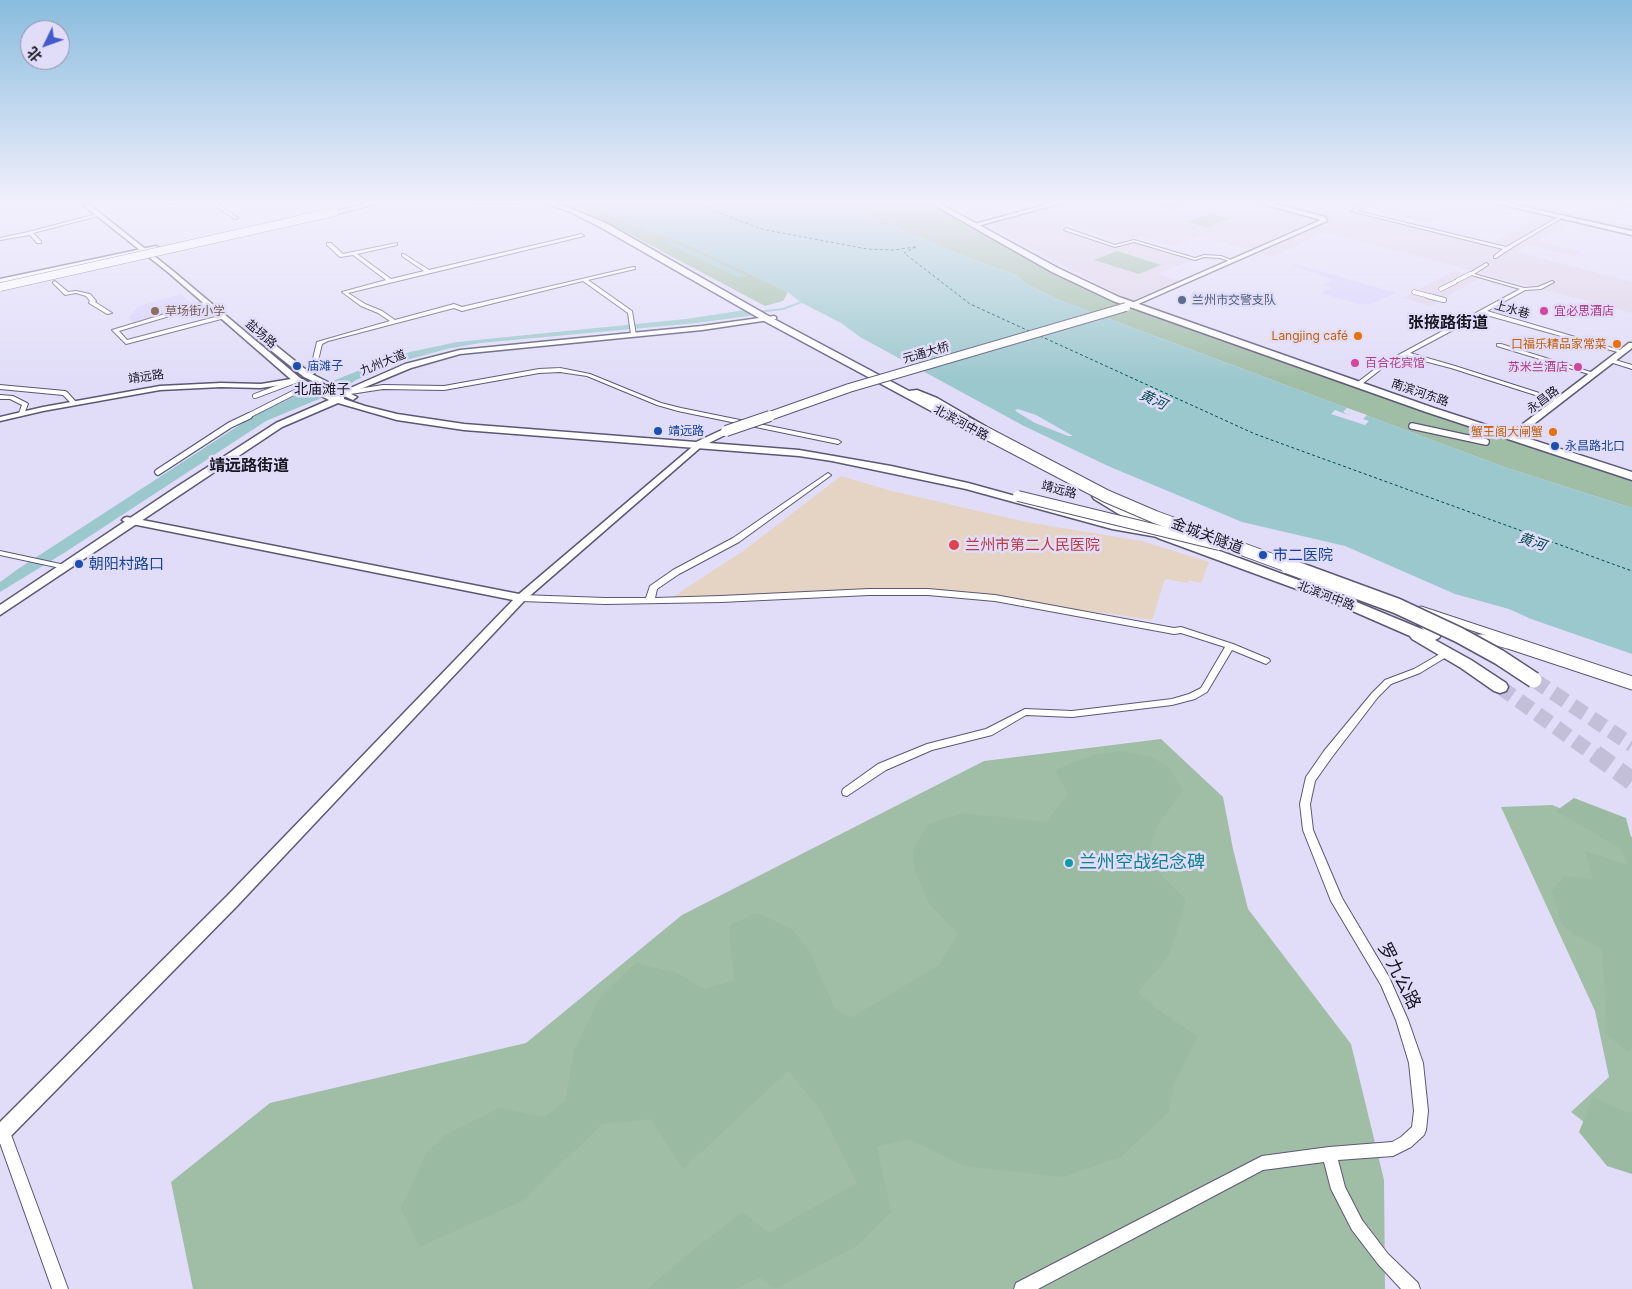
<!DOCTYPE html>
<html>
<head>
<meta charset="utf-8">
<style>
  body { margin:0 }
  #map { position:relative; width:1632px; height:1289px; overflow:hidden; background:#e1ddf9; font-family:Inter,"Noto Sans SC",sans-serif }
  canvas { display:block }
  .north { position:absolute; left:20px; top:20px; width:50px; height:50px; box-sizing:border-box; background:#e1ddf9; border:1px solid #918da3; border-radius:50%; rotate:228deg; font-size:14px; font-weight:700; line-height:20px; text-align:center; color:#181622 }
  .north::after { content:''; display:block; margin:auto; width:18px; height:22px; background:#435ace; clip-path:polygon(50% 0,100% 100%,50% 72%,0 100%) }
</style>
</head>
<body>
<div id="map">
<canvas width="1632" height="1289"></canvas>
<div class="north">北</div>
</div>
<script>
const ctx = document.querySelector('canvas').getContext('2d');
ctx.lineJoin = 'round';
function fillPath(path, color) { ctx.fillStyle = color; ctx.fill(path, 'evenodd'); }
const toPath = rows => new Path2D(rows.map(r => 'M' + r).join(''));
function stroke(path, color, width, dash) { ctx.strokeStyle = color; ctx.lineWidth = width; ctx.lineCap = dash ? 'butt' : 'round'; ctx.setLineDash(dash || []); ctx.stroke(path); }
function drawText(font, color, halo, rows, align = 'center') {
  ctx.font = font + ' Inter,"Noto Sans SC",sans-serif'; ctx.lineWidth = 5; ctx.setLineDash([]); ctx.textBaseline = 'middle'; ctx.strokeStyle = halo; ctx.fillStyle = color; for (const [text, x, y, turn = 0] of rows) {
    ctx.save(); ctx.translate(x, y); ctx.rotate((+turn || 0) * Math.PI / 180); ctx.textAlign = isNaN(turn) ? turn : align; if (halo) ctx.strokeText(text, 0, 0); ctx.fillText(text, 0, 0); ctx.restore();
  }
}
const commercial = toPath([
  [1074,201,1520,201,1632,226,1632,237,1569,223,1537,241,1581,252,1575,256,1528,245,1517,252,1632,282,1632,313,1325,232,1272,257,1201,236,1174,247,1141,236,1122,242,1069,224,1059,227,1115,248,1132,242,1192,260,1158,274,1179,281,1131,301,988,226],
  [1475,202,1540,217,1487,245,1350,210,1359,206,1427,223],
  [1454,271,1480,278,1430,306,1403,298]
]);
const built = toPath([
  [1619,203,1632,206,1632,219,1615,215,1622,212,1607,208],
  [1296,264,1344,278,1396,293,1368,305,1355,303,1320,293,1332,288,1323,285,1333,280,1292,265],
  [181,294,195,306,134,324,129,317,138,306]
]);
const medical = toPath([
  [841,476,892,491,1026,522,1142,541,1209,562,1201,583,1189,580,1188,583,1165,579,1152,620,1106,613,908,594,671,598,743,551]
]);
const green = toPath([
  [557,201,577,201,645,230,674,238,788,292,783,301,765,306,586,211],
  [926,201,1065,278,1135,308,1497,436,1632,480,1632,508,1504,467,1059,300,1026,284,1016,275,950,251,919,236,912,236,888,222,872,219,867,212,841,202],
  [1140,201,1193,201,1194,202,1170,209],
  [1212,213,1229,219,1214,224,1210,228,1187,222],
  [1161,739,1223,797,1233,849,1248,909,1351,1044,1384,1180,1385,1289,193,1289,171,1182,270,1103,526,1043,682,915,984,761],
  [1552,805,1632,837,1632,1159,1571,1112,1609,1077,1595,1011,1501,807]
]);
const forest = toPath([
  [1117,251,1161,265,1139,274,1094,260],
  [1121,751,1152,757,1169,768,1183,790,1157,826,1147,859,1161,876,1186,900,1169,955,1138,992,1157,1009,1198,1037,1174,1085,1168,1113,1120,1157,1063,1177,964,1166,909,1139,877,1147,891,1212,855,1247,775,1289,760,1277,736,1289,648,1289,688,1254,743,1212,768,1233,857,1183,818,1106,788,1071,683,1169,651,1119,602,1124,522,1201,419,1247,401,1208,426,1153,447,1134,499,1108,544,1117,566,1100,574,1051,600,997,636,963,677,973,704,989,735,980,730,946,730,925,757,913,792,929,810,952,835,1009,851,1018,938,966,958,934,929,903,914,869,913,849,928,824,963,813,1046,822,1068,794,1055,770,1093,755],
  [1574,798,1626,818,1632,841,1632,1049,1628,1052,1605,1033,1606,1005,1602,949,1573,934,1562,924,1552,891,1564,876,1593,879,1585,851,1628,865,1620,848,1556,811],
  [1593,1097,1626,1112,1632,1113,1632,1174,1607,1166,1579,1132]
]);
const water = toPath([
  [576,201,842,201,870,213,872,215,870,218,872,219,888,222,912,236,919,236,950,251,1016,275,1026,284,1059,300,1504,467,1632,508,1632,654,1531,619,1509,609,1455,594,1345,546,1242,522,1108,466,1024,426,860,337,841,323,800,302,788,292,674,238,645,230],
  [1018,409,1036,415,1073,436,1068,436,1035,423,1017,412,1015,410],
  [667,240,673,241,747,276,737,277,664,242],
  [745,310,755,315,697,323,480,343,447,349,388,365,389,366,356,380,343,389,266,421,64,553,0,592,0,582,18,569,252,417,293,397,380,362,410,352,457,342,686,319]
]);
const pier = toPath([
  [1347,408,1367,415,1363,419,1353,416,1369,421,1365,425,1331,414,1335,410,1351,416,1343,412]
]);
const stream = toPath([
  [757,312,783,309,804,301]
]);
const ferry = toPath([
  [689,201,761,229,867,249,894,250,915,247],
  [916,247,904,253,970,304,1029,331],
  [1040,336,1255,434,1632,571]
]);
const primaryTunnelFar1 = toPath([
  [1534,680,1632,745],
  [1500,687,1596,756]
]);
const primaryTunnel = toPath([
  [1595,754,1632,781]
]);
const pedestrianFar3 = toPath([
  [1458,280,1470,274],
  [1441,289,1455,282],
  [1414,292,1433,297]
]);
const pedestrianFar2 = toPath([
  [1428,296,1444,300],
  [255,396,295,381],
  [246,417,307,386]
]);
const pedestrianFar1 = toPath([
  [1412,426,1486,442],
  [158,472,230,425,249,416]
]);
const pedestrian = toPath([
  [1421,610,1632,680],
  [1471,638,1482,638,1508,645,1632,686]
]);
const minor = toPath([
  [147,201,169,202,193,201,169,204,147,201],
  [208,201,213,201,238,218,235,219,208,201],
  [1368,201,1373,201,1357,211,1506,247,1562,215,1565,216,1516,245,1496,258,1494,258,1494,256,1503,249,1351,211,1368,201],
  [1615,201,1632,203,1632,205,1617,202,1615,201],
  [97,214,98,216,33,233,41,241,41,243,37,243,30,235,0,240,0,238,28,232,97,214],
  [1066,228,1115,245,1134,240,1195,258,1204,255,1221,256,1234,261,1232,262,1220,258,1204,257,1195,260,1134,242,1115,247,1064,230,1066,228],
  [582,234,584,236,348,293,365,304,382,311,395,320,454,304,462,307,633,267,635,267,635,269,588,280,632,311,636,335,631,334,628,313,583,281,462,311,454,308,328,341,322,344,315,373,307,377,304,375,310,371,317,342,390,321,378,313,361,306,342,292,386,280,353,255,340,257,327,245,327,243,331,243,343,254,397,243,397,245,357,254,391,279,424,271,402,256,402,254,404,254,429,270,582,234],
  [1486,263,1488,264,1488,265,1474,274,1524,288,1538,287,1552,281,1554,282,1541,289,1525,290,1487,311,1626,352,1621,353,1483,314,1410,353,1455,366,1561,400,1561,402,1557,402,1451,368,1405,356,1384,367,1362,384,1358,384,1358,382,1380,365,1520,289,1468,274,1486,263],
  [55,281,68,292,76,291,90,294,96,301,95,302,112,313,107,314,89,303,90,301,86,296,76,293,65,295,53,283,53,282,55,281],
  [208,301,210,302,210,304,119,331,127,340,223,315,226,317,225,318,126,344,112,330,208,301],
  [1497,344,1501,344,1597,374,1592,375,1497,346,1497,344],
  [1612,359,1632,365,1632,369,1610,362,1609,361,1612,359],
  [560,368,590,374,661,403,681,408,838,440,841,442,838,444,678,411,657,405,587,376,560,372,539,373,444,390,383,389,344,395,341,393,344,391,383,385,444,386,539,369,560,368],
  [0,385,65,391,67,392,77,403,72,404,63,395,0,389,0,385],
  [0,395,13,396,27,403,28,404,24,414,19,413,22,405,10,399,0,399,0,395],
  [828,473,831,475,830,476,739,542,679,574,657,589,655,598,721,596,869,589,928,589,995,595,1174,628,1181,627,1233,644,1269,659,1270,661,1266,664,1232,650,1207,692,1195,699,1172,705,1072,717,1026,715,992,735,932,750,886,770,847,796,843,795,842,792,843,789,878,764,927,744,986,729,1025,709,1072,711,1172,699,1189,694,1201,688,1225,647,1181,633,1174,634,995,601,928,595,869,595,721,602,605,604,521,601,517,598,521,595,605,598,646,598,650,586,673,570,733,538,828,473],
  [0,551,65,565,69,567,65,569,0,555,0,551],
  [1445,651,1448,652,1449,654,1448,656,1420,673,1391,684,1378,697,1332,757,1315,781,1310,804,1313,830,1342,898,1389,977,1408,1020,1423,1063,1428,1111,1426,1130,1424,1135,1411,1147,1393,1156,1338,1160,1345,1187,1362,1220,1388,1254,1418,1283,1420,1289,1401,1289,1378,1264,1352,1230,1331,1189,1324,1162,1263,1170,1038,1289,1014,1289,1016,1283,1262,1156,1329,1147,1392,1142,1401,1137,1412,1127,1414,1111,1409,1063,1396,1020,1381,985,1331,901,1303,830,1300,804,1306,777,1324,751,1372,693,1385,680,1414,669,1445,651],
  [3,1125,8,1127,10,1132,68,1289,52,1289,0,1143,0,1126,3,1125]
]);
const tertiary = toPath([
  [1060,201,1069,201,974,227,971,225,1060,201],
  [1253,201,1263,201,1325,217,1327,221,1136,305,1132,305,1132,303,1321,220,1253,201],
  [774,316,776,317,776,319,702,330,460,354,411,368,346,395,339,393,405,364,460,350,702,326,774,316],
  [1629,343,1632,343,1632,348,1517,437,1511,437,1511,433,1629,343],
  [297,378,301,380,300,382,261,388,221,387,160,390,43,411,0,421,0,417,43,407,160,386,221,383,261,384,297,378],
  [698,442,702,445,701,447,525,600,237,906,6,1141,0,1144,0,1122,227,896,513,600,127,523,122,520,124,518,127,517,519,594,698,442]
]);
const secondary = toPath([
  [78,201,85,201,173,271,300,378,335,396,343,396,304,377,258,340,258,336,264,336,310,373,357,397,353,400,344,396,344,399,365,406,397,414,464,424,696,442,726,428,729,429,729,433,709,443,799,450,891,466,968,483,1113,523,1163,532,1168,535,1163,538,1112,529,966,489,832,461,799,456,464,430,397,420,338,403,282,427,0,615,0,605,175,488,276,423,329,400,294,382,169,273,78,201],
  [1487,201,1498,201,1632,231,1632,235,1487,201]
]);
const primary = toPath([
  [375,201,387,201,317,219,313,217,375,201],
  [465,201,519,201,516,203,468,203,465,201],
  [538,201,548,201,572,209,606,223,772,318,909,391,917,390,937,398,985,426,980,429,980,433,972,433,766,322,600,227,568,211,538,201],
  [156,246,160,248,159,250,0,285,0,279,156,246],
  [1098,492,1168,532,1342,596,1424,630,1411,618,1413,615,1423,615,1438,628,1441,635,1439,638,1435,640,1471,660,1506,683,1508,687,1506,691,1500,693,1494,691,1461,668,1412,639,1410,636,1332,602,1158,538,1094,499,1092,496,1094,493,1098,492]
]);
const trunk = toPath([
  [927,201,935,201,1058,268,1119,297,1434,408,1632,472,1632,480,1426,412,1113,301,1052,272,927,201]
]);
const secondaryBridgeFar1 = toPath([
  [767,417,849,388,1126,307]
]);
const secondaryBridge = toPath([
  [726,431,770,416],
  [1018,496,1219,545]
]);
const primaryBridgeFar2 = toPath([
  [0,287,334,212]
]);
const primaryBridgeFar1 = toPath([
  [965,422,1106,496,1155,517,1291,567]
]);
const primaryBridge = toPath([
  [1288,566,1397,606,1459,635,1499,657,1534,680]
]);
const markers = [
  [1182,300,5,"#5c6f8a"],
  [155,311,5,"#8d6e63"],
  [1544,311,5,"#d1479c"],
  [1358,336,5,"#e8710a"],
  [1617,344,5,"#e8710a"],
  [1355,363,5,"#d1479c"],
  [297,366,5,"#1a4fb4"],
  [1578,367,5,"#d1479c"],
  [658,431,5,"#1a4fb4"],
  [1553,432,5,"#e8710a"],
  [1555,446,5,"#1a4fb4"],
  [954,545,6,"#e0444e"],
  [1263,555,5,"#1a4fb4"],
  [79,564,5,"#1a4fb4"],
  [1069,863,5,"#0f9aa8"]
];
const farServicenames = [
  ["兰州市交警支队",1192,300]
];
const farStreetnames = [
  ["上水巷",1512,310,16],
  ["盐场路",261,334,41],
  ["元通大桥",926,353,-16],
  ["九州大道",383,363,-22],
  ["靖远路",146,377,-8],
  ["南滨河东路",1420,393,19],
  ["永昌路",1543,400,-37],
  ["北滨河中路",961,423,28],
  ["靖远路",1059,490,15],
  ["北滨河中路",1326,596,21]
];
const farEducationnames = [
  ["草场街小学",165,311]
];
const farHotelnames = [
  ["宜必思酒店",1554,311],
  ["百合花宾馆",1365,363],
  ["苏米兰酒店",1568,367,"right"]
];
const farFoodnames = [
  ["Langjing café",1348,336],
  ["口福乐精品家常菜",1607,344],
  ["蟹王阁大闸蟹",1543,432]
];
const farTransitnames = [
  ["庙滩子",307,366],
  ["靖远路",668,431],
  ["永昌路北口",1565,446]
];
const farNeighbourhoodnames = [
  ["北庙滩子",322,390]
];
const farWaternames = [
  ["黄河",1153,400,25],
  ["黄河",1532,542,19]
];
const streetNames = [
  ["金城关隧道",1207,536,21]
];
const healthNames = [
  ["兰州市第二人民医院",965,545]
];
const transitNames = [
  ["市二医院",1273,555],
  ["朝阳村路口",89,564]
];
const farDistrictnames = [
  ["张掖路街道",1448,323],
  ["靖远路街道",249,466]
];
const nearCulturenames = [
  ["兰州空战纪念碑",1079,863]
];
const nearStreetnames = [
  ["罗九公路",1399,976,63]
];
fillPath(commercial, '#ddd2e6');
fillPath(built, '#d7d0fb');
fillPath(medical, '#e5d4c3');
fillPath(green, '#a0bda6');
fillPath(forest, '#9bbaa2');
fillPath(water, '#9bc8cd');
fillPath(pier, '#e1ddf9');
stroke(stream, '#9bc8cd', 2);
stroke(ferry, '#01494e', 1, [3, 2.5]);
stroke(primaryTunnelFar1, '#c3bfd9', 15, [15, 8]);
stroke(primaryTunnel, '#c3bfd9', 19, [19, 9]);
stroke(pedestrianFar3, '#5c5775', 5);
stroke(pedestrianFar2, '#5c5775', 6);
stroke(pedestrianFar1, '#5c5775', 8);
stroke(pedestrian, '#5c5775', 9);
stroke(minor, '#5c5775', 2);
stroke(tertiary, '#5c5775', 3);
stroke(secondary, '#5c5775', 3);
stroke(primary, '#5c5775', 3);
stroke(trunk, '#5c5775', 3);
stroke(pedestrianFar3, '#fff', 4);
stroke(pedestrianFar2, '#fff', 4.5);
stroke(pedestrianFar1, '#fff', 5.5);
stroke(pedestrian, '#fff', 7);
fillPath(minor, '#fff');
fillPath(tertiary, '#fff');
fillPath(secondary, '#fff');
fillPath(primary, '#fff');
fillPath(trunk, '#fff');
stroke(secondaryBridgeFar1, '#5c5775', 10, []);
stroke(secondaryBridge, '#5c5775', 12, []);
stroke(primaryBridgeFar2, '#5c5775', 9, []);
stroke(primaryBridgeFar1, '#5c5775', 14, []);
stroke(primaryBridge, '#5c5775', 18, []);
stroke(secondaryBridgeFar1, '#fff', 8);
stroke(secondaryBridge, '#fff', 10);
stroke(primaryBridgeFar2, '#fff', 8);
stroke(primaryBridgeFar1, '#fff', 12);
stroke(primaryBridge, '#fff', 15);
const sky = ctx.createLinearGradient(0, 0, 0, 382);
sky.addColorStop(0, '#89bcdd');
sky.addColorStop(0.53, '#f2f0fc');
sky.addColorStop(1, '#f2f0fc00');
ctx.fillStyle = sky;
ctx.fillRect(0, 0, 1632, 382);
for (const [x, y, r, color] of markers) { const dot = new Path2D(); dot.arc(x, y, r, 0, 2 * Math.PI); ctx.fillStyle = color; ctx.fill(dot); stroke(dot, '#e1ddf9', 2); }
drawText('12px', '#4e5e75', '#e1ddf9', farServicenames, 'left');
drawText('12px', '#181622', '#e1ddf9', farStreetnames);
drawText('12px', '#785e54', '#e1ddf9', farEducationnames, 'left');
drawText('12px', '#b23c85', '#e1ddf9', farHotelnames, 'left');
drawText('12px', '#c56008', '#e1ddf9', farFoodnames, 'right');
drawText('12px', '#164399', '#e1ddf9', farTransitnames, 'left');
drawText('14px', '#181622', '#e1ddf9', farNeighbourhoodnames);
drawText('italic 14px', '#01494e', '#e1ddf9', farWaternames);
drawText('15px', '#181622', '#e1ddf9', streetNames);
drawText('15px', '#be3a42', '#e1ddf9', healthNames, 'left');
drawText('15px', '#164399', '#e1ddf9', transitNames, 'left');
drawText('bold 16px', '#181622', '#e1ddf9', farDistrictnames);
drawText('18px', '#0d838f', '#e1ddf9', nearCulturenames, 'left');
drawText('18px', '#181622', '#e1ddf9', nearStreetnames);
</script>
</body>
</html>
